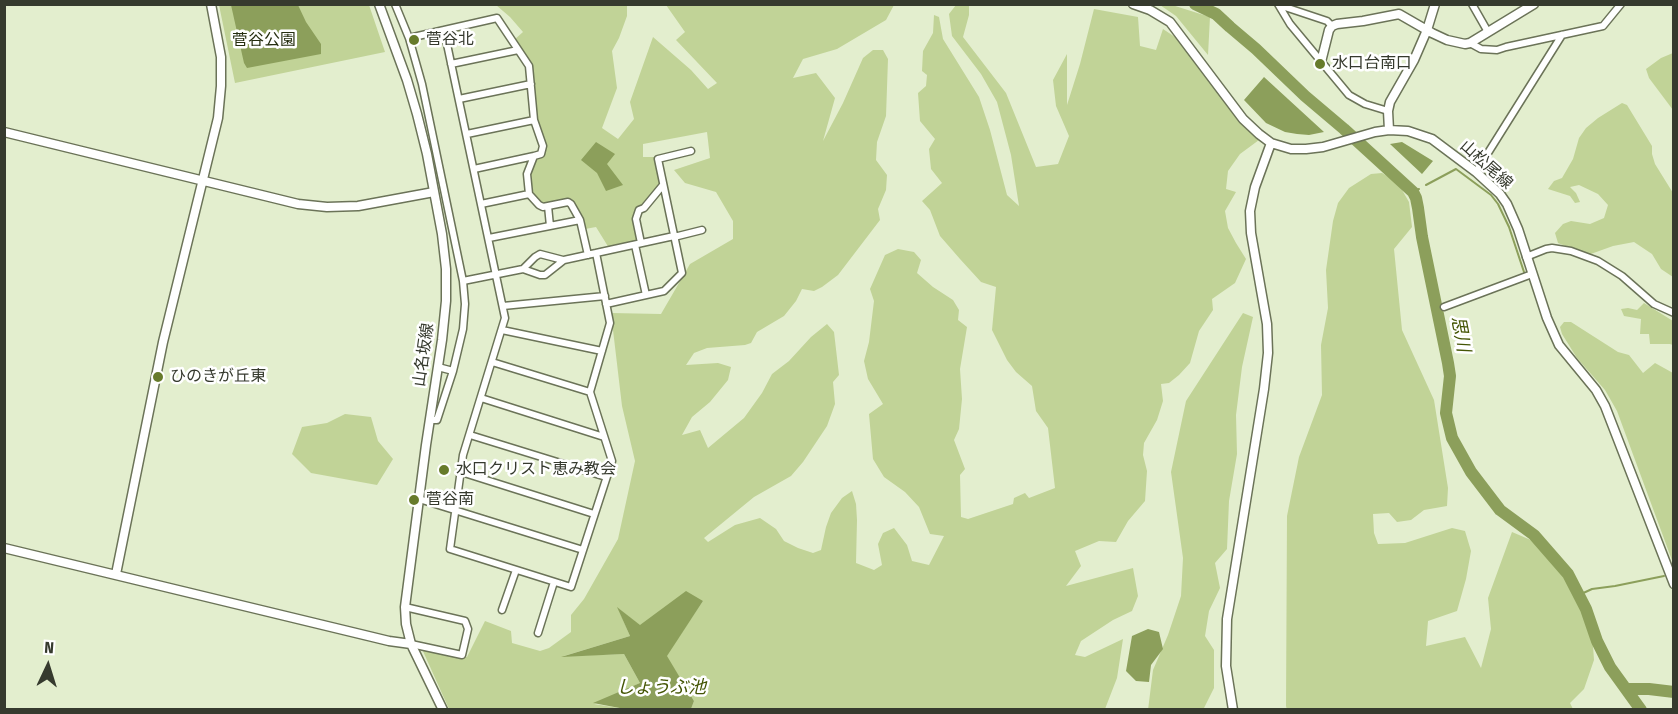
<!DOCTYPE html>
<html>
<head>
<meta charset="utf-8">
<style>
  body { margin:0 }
  #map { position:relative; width:1678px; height:714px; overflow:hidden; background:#e3eece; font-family:"Fira Sans Condensed",sans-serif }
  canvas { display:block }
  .frame { position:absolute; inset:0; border:6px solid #363a2e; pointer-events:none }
  .north { position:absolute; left:18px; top:636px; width:60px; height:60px; -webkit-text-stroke:4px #fff; paint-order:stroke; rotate:4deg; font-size:16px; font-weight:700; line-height:24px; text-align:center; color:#363a2e }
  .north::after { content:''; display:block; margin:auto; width:21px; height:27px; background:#363a2e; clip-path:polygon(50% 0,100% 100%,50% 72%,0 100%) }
</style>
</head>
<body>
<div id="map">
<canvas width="1678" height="714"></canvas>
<div class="frame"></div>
<div class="north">N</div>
</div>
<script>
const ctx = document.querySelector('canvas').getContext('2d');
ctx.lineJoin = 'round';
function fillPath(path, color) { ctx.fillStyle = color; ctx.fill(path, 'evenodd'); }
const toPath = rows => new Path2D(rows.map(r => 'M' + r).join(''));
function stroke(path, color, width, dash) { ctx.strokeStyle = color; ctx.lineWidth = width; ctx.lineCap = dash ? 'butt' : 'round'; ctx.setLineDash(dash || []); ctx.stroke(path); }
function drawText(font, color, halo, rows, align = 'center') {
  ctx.font = font + ' "Fira Sans Condensed","Noto Sans JP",sans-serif'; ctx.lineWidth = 5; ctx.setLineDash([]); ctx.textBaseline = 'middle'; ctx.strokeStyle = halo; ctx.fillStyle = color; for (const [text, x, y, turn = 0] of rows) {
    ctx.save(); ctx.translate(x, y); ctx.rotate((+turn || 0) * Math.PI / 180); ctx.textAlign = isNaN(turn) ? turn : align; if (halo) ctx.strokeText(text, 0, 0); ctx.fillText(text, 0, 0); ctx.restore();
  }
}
const green = toPath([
  [219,5,369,5,385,52,235,83],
  [469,5,627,5,627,16,619,38,612,51,617,88,602,128,618,139,634,119,630,102,653,37,691,70,708,89,717,83,676,40,685,32,666,5,894,5,886,20,837,49,803,59,793,78,816,73,835,98,823,141,843,103,863,58,873,50,883,50,888,59,886,116,877,142,876,160,887,175,886,190,878,209,880,220,838,275,822,287,814,291,802,289,796,301,784,316,757,332,751,343,745,345,707,348,694,353,686,365,718,363,731,367,728,380,710,402,692,417,682,435,700,430,708,448,744,418,762,393,772,374,789,361,811,337,827,324,834,332,839,375,833,382,835,404,827,426,803,462,791,476,754,497,704,538,708,542,735,525,760,518,776,529,784,541,798,548,813,553,821,550,826,527,831,513,842,498,852,491,856,504,857,520,856,563,874,570,882,565,878,544,883,533,894,528,907,545,912,561,929,565,944,536,930,534,919,507,905,492,884,477,873,459,869,414,883,404,868,379,864,361,869,342,874,301,870,289,885,255,898,249,914,252,921,260,917,273,933,287,953,300,959,310,958,320,967,327,960,369,962,399,959,429,954,440,965,469,960,475,961,517,968,519,1013,504,1014,498,1025,493,1029,498,1055,488,1048,428,1036,411,1032,386,1016,372,1007,360,992,330,996,287,981,282,960,259,940,236,930,210,922,201,942,183,931,169,929,149,935,139,920,121,918,93,926,86,927,75,922,71,923,51,933,33,934,15,939,17,943,39,979,97,990,130,1007,195,1019,206,1011,155,997,102,981,74,952,36,949,14,956,5,969,5,969,15,963,37,1006,93,1036,167,1058,164,1069,136,1056,106,1053,80,1067,54,1067,105,1080,64,1094,9,1138,17,1140,46,1156,50,1163,29,1181,41,1241,124,1259,140,1240,154,1228,171,1226,189,1236,192,1225,211,1228,228,1236,243,1246,259,1235,283,1212,299,1213,310,1199,331,1190,363,1179,375,1169,383,1161,384,1163,401,1157,420,1144,443,1143,455,1147,471,1145,501,1128,521,1116,542,1099,541,1075,551,1081,566,1066,586,1133,568,1138,596,1132,611,1113,620,1081,641,1075,655,1085,657,1123,639,1117,678,1105,709,691,709,694,701,666,656,703,601,640,626,618,608,630,636,564,656,624,654,640,683,594,704,625,709,449,709,422,649,467,657,485,621,511,631,512,643,540,651,549,648,571,632,571,615,584,599,618,539,635,461,622,406,611,313,661,314,690,264,733,239,733,221,716,192,685,183,674,170,710,158,707,132,643,144,643,157,655,157,660,181,659,187,643,206,641,206,637,209,638,238,636,242,609,248,596,227,585,229,583,218,573,202,541,203,534,195,529,175,535,161,543,154,537,122,532,66,514,40,523,32,510,17,496,5],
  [1160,5,1172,5,1210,17,1208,55,1176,16],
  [1673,53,1674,53,1673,110,1649,78,1646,69,1661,58],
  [1622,103,1627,105,1652,146,1652,154,1655,164,1673,193,1673,277,1661,269,1652,254,1634,242,1613,246,1588,255,1558,243,1555,233,1563,224,1571,221,1590,224,1604,218,1608,205,1598,194,1579,185,1570,187,1576,193,1580,202,1575,203,1570,196,1548,189,1554,181,1562,178,1573,159,1579,138,1586,128,1598,118],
  [1382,173,1398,183,1409,202,1412,227,1394,249,1402,330,1434,400,1448,488,1447,506,1424,510,1411,520,1397,522,1389,513,1373,514,1374,533,1378,544,1405,543,1452,528,1465,531,1471,551,1466,579,1457,611,1428,621,1426,646,1465,637,1481,668,1491,629,1488,598,1512,532,1552,549,1572,571,1591,618,1594,660,1584,689,1570,703,1573,709,1287,710,1286,706,1287,516,1299,457,1322,395,1321,345,1328,308,1326,270,1333,221,1338,203,1349,188,1371,174],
  [1644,303,1673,321,1673,345,1670,344,1650,344,1649,334,1640,334,1641,319,1624,316,1621,309,1628,308,1637,310],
  [1243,313,1253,317,1242,367,1236,415,1237,454,1229,501,1227,549,1215,563,1220,588,1209,611,1205,636,1214,650,1214,688,1204,708,1205,709,1148,710,1153,670,1168,635,1181,596,1183,558,1171,472,1186,401],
  [1564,322,1571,322,1618,352,1629,355,1643,373,1655,363,1673,373,1673,563,1617,411,1605,390,1577,358,1562,334,1560,327],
  [345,414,371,417,378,441,393,459,377,485,311,473,292,454,302,427,327,423]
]);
const water = toPath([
  [231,5,298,5,306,22,321,44,321,54,247,68,244,63],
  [1264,77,1324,132,1309,135,1297,134,1285,132,1266,123,1244,100],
  [596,142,615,154,607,164,623,185,606,191,597,173,581,160],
  [1402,142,1433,161,1422,174,1390,144],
  [686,591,703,601,667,656,694,701,691,709,625,709,593,703,640,683,624,654,561,657,630,636,617,607,640,625],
  [1148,629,1159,632,1163,649,1151,665,1149,682,1136,681,1126,671,1132,636]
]);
const stream = toPath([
  [1426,185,1456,169,1491,195,1498,204,1509,227,1524,272],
  [1413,192,1419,189],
  [1579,595,1592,589,1615,586,1664,576]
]);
const river = toPath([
  [1195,4,1216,14,1230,27,1256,49,1305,96,1344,129,1413,192,1416,198,1418,208,1422,237,1448,363,1450,376,1446,413,1452,438,1471,472,1500,510,1534,535,1568,574,1586,609,1597,641,1610,667,1641,710],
  [1626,689,1649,689,1674,692]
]);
const street = toPath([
  [395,4,409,38,422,84,463,281,465,304,463,329,453,371,438,367],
  [1278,4,1290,24,1349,95,1365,104,1388,111],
  [1472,4,1488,32],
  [1279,5,1327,21,1332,26],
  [444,30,505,318,463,455,450,549,571,587,612,461,590,392,610,323,596,253],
  [409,38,497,18,529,66,534,120,543,146,541,154,534,156,527,174,529,194,539,205,543,207,568,202,571,204,580,220,588,255],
  [1470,43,1481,49,1497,50,1506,47,1603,26,1621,4],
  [451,64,518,50],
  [459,99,531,84],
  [467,134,534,120],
  [474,169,534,156],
  [1476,172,1562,35],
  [481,204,529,194],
  [548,206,550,226],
  [674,237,702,230],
  [489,238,580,220],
  [641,243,636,219,639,210,644,208,663,185],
  [635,245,646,295],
  [1526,257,1546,249,1552,248,1571,251,1598,261,1622,276,1654,304,1674,313],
  [523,269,535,257,540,254,563,260],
  [463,281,523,269,540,275,545,275,564,260,674,236],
  [606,304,664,291,682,273,658,159,691,151],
  [503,306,605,296],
  [1444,307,1532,274],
  [502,330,602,351],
  [492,362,590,392],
  [481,398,604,437],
  [430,420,437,420,453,371],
  [470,435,606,477],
  [461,472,594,514],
  [419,499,583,550],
  [405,607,465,621,468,629,462,655,411,644],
  [502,610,516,570],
  [538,633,554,582]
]);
const secondary = toPath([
  [379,4,407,80,417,114,427,154,442,234,446,269,446,301,442,340,426,445,405,607,406,624,411,644,443,710],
  [1133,4,1150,10,1170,22,1243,119,1259,134,1271,143,1291,149,1306,149,1323,147,1375,132,1389,130,1408,131,1432,139,1476,172,1500,194,1507,204,1518,229,1547,318,1559,345,1596,390,1605,406,1674,584],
  [1321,62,1329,30,1332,26,1337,24,1363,21,1399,14,1432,33,1447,40,1465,44,1470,43,1534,4],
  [1389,130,1388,111,1390,102,1414,60,1427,30,1435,4],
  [4,132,298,204,327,207,358,206,434,192],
  [4,548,389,641,411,644],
  [116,574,163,342,218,118,221,86,221,57,211,4],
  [1233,710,1226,666,1227,619,1264,389,1268,353,1267,324,1251,233,1250,211,1255,187,1271,143]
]);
const markers = [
  [414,40,6,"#677b2b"],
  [1320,64,6,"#677b2b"],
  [158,377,6,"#677b2b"],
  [444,470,6,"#677b2b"],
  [414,500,6,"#677b2b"]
];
const poiNames = [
  ["菅谷北",426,40],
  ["水口台南口",1332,64],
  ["ひのきが丘東",170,377],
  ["水口クリスト恵み教会",456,470],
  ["菅谷南",426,500]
];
const parkNames = [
  ["菅谷公園",264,41]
];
const streetNames = [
  ["山松尾線",1486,165,42],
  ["山名坂線",424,355,-82]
];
const waterNames = [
  ["思川",1460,334,79],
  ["しょうぶ池",661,688]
];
fillPath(green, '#c1d397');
fillPath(water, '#8c9f5b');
stroke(stream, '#8c9f5b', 2);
stroke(river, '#8c9f5b', 12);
stroke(street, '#6b7358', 9);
stroke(secondary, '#6b7358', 11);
stroke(street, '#fff', 6);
stroke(secondary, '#fff', 8);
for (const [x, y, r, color] of markers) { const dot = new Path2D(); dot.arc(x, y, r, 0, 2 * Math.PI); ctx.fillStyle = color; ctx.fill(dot); stroke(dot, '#fff', 2); }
drawText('16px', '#363a2e', '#fff', poiNames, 'left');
drawText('16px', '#262e10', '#fff', parkNames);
drawText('16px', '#363a2e', '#fff', streetNames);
drawText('italic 18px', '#445504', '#fff', waterNames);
</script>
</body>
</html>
